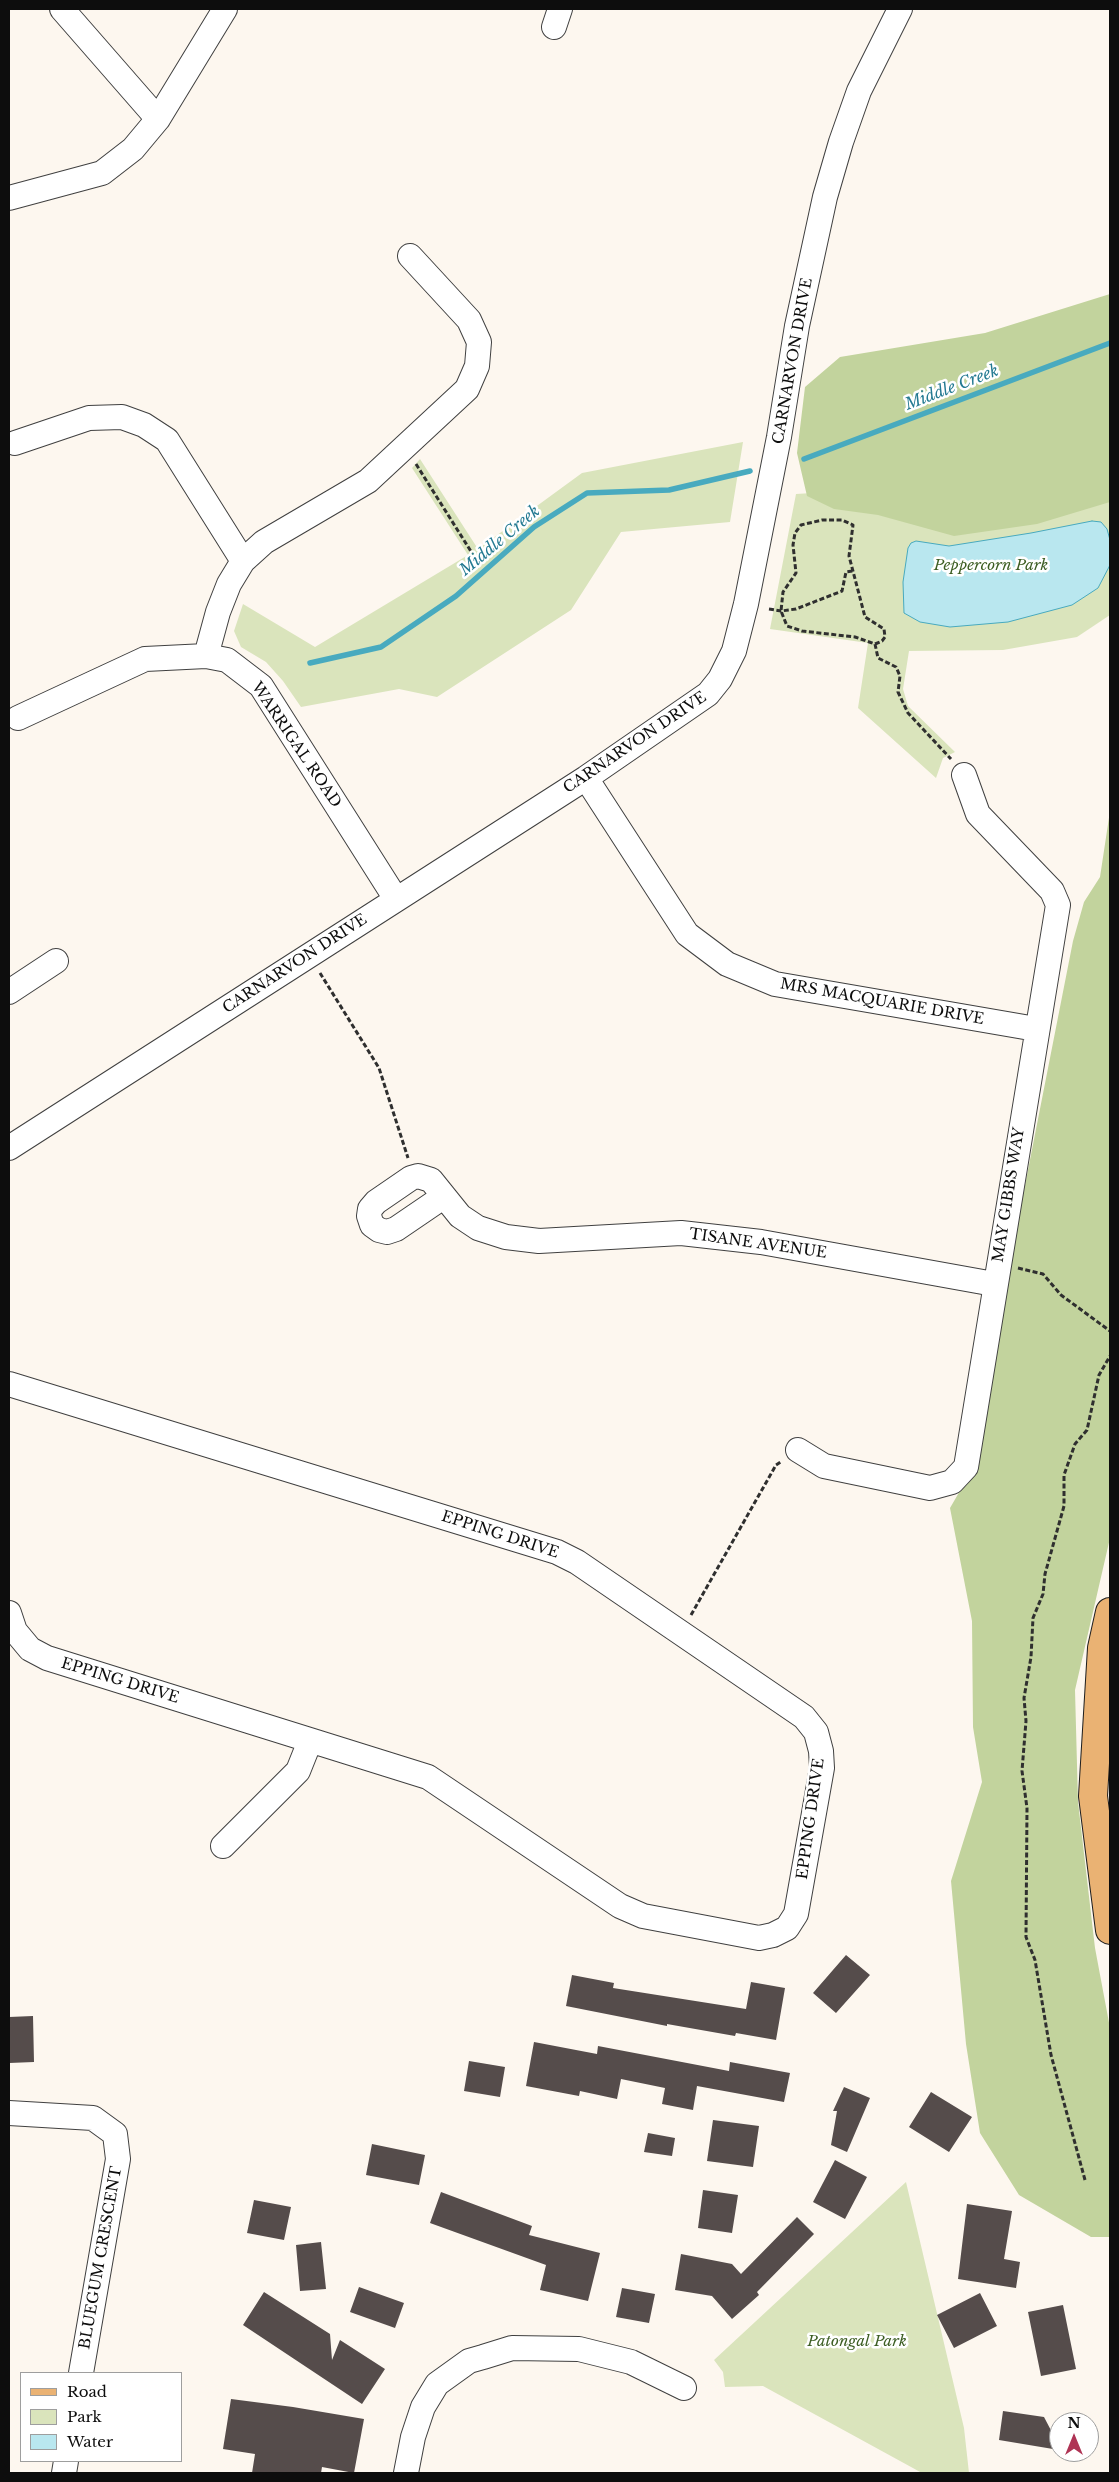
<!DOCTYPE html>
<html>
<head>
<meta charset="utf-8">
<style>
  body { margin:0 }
  #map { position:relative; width:1119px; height:2482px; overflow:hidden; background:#fdf7ef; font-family:"Libre Baskerville",serif }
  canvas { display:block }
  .frame { position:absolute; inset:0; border:10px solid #0d0d0d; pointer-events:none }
  .legend { position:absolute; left:20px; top:2372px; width:162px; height:90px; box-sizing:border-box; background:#fff; border:1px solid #9e9e9e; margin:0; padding:6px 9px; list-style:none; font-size:15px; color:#0d0d0d }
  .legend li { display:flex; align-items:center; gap:10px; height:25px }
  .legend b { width:25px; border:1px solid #9e9e9e }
  .north { position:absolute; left:1049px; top:2412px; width:50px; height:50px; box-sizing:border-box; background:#fff; border:1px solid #9e9e9e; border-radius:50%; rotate:0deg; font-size:14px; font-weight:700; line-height:20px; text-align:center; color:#0d0d0d }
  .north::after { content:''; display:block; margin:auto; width:18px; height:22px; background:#af3455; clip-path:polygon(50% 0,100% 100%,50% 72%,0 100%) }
</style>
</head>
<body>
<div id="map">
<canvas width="1119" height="2482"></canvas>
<div class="frame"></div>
<ul class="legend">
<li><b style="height:6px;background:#eab273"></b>Road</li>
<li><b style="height:14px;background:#dae4bc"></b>Park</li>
<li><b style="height:14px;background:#b9e7ef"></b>Water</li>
</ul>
<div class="north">N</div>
</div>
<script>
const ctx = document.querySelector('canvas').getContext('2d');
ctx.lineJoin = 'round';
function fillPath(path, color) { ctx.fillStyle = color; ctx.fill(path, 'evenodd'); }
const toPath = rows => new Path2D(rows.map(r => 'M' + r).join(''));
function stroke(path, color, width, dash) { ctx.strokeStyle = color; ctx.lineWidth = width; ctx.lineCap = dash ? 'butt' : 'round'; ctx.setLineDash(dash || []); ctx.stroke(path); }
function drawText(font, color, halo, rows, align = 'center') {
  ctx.font = font + ' "Libre Baskerville",serif'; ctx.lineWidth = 5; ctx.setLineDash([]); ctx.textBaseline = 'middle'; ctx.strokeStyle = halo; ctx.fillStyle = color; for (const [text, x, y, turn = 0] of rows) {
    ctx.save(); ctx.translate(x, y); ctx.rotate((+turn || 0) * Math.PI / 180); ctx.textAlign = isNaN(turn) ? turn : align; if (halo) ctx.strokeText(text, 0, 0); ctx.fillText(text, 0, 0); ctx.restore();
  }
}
const green = toPath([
  [743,442,730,522,621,532,571,610,437,697,399,689,301,707,283,681,266,662,241,647,234,631,243,604,315,647,468,555,412,468,420,459,478,549,582,473],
  [1110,475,1110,615,1077,637,1003,650,909,651,903,689,908,706,955,752,943,758,936,778,858,708,868,643,770,629,796,494],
  [906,2182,964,2428,969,2473,922,2473,763,2386,725,2387,723,2372,714,2360]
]);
const forest = toPath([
  [1110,294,1110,502,1037,524,954,536,878,515,834,509,807,496,797,453,805,387,840,357,985,333],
  [1110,811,1110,1538,1075,1690,1078,1802,1095,1948,1110,2028,1110,2237,1091,2237,1019,2195,980,2133,966,2044,951,1881,982,1782,973,1727,972,1621,950,1508,975,1465,1004,1292,1073,941,1084,902,1100,877]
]);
const water = toPath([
  [1092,521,1101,522,1107,529,1110,540,1110,565,1098,588,1072,605,1008,622,950,627,920,622,904,613,903,582,908,548,911,543,916,541,949,546,1031,533,1092,521]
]);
const stream = toPath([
  [804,459,1110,343],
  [310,663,381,647,456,596,534,527,587,493,669,490,750,471]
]);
const building = toPath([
  [846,1955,870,1975,836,2013,813,1993],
  [572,1975,614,1983,613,1988,746,2009,751,1982,785,1988,776,2040,736,2033,735,2036,667,2024,667,2026,566,2006],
  [33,2016,34,2062,9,2063,9,2017],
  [534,2042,597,2054,598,2046,729,2071,730,2062,790,2073,784,2102,697,2086,693,2110,662,2104,665,2088,621,2079,617,2099,580,2091,579,2096,526,2086],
  [469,2061,505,2067,500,2097,464,2091],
  [844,2087,870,2098,847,2152,831,2145,837,2111,833,2111],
  [931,2092,972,2117,949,2152,909,2127],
  [713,2120,759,2126,753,2167,707,2161],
  [648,2133,675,2138,672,2156,644,2152],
  [372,2144,425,2155,419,2185,366,2175],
  [835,2160,867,2177,845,2219,813,2202],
  [703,2190,738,2195,732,2233,698,2228],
  [441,2192,532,2226,529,2235,600,2253,588,2301,540,2290,546,2265,430,2223],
  [254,2200,291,2207,284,2240,247,2233],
  [967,2204,1012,2211,1004,2259,1020,2262,1016,2288,958,2279],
  [797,2217,814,2234,757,2292,759,2295,732,2319,712,2296,675,2290,681,2254,732,2264,741,2274],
  [321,2242,326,2289,300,2291,296,2245],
  [359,2287,404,2303,395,2328,350,2312],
  [622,2288,655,2294,649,2323,616,2317],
  [264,2292,330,2334,332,2360,340,2340,385,2369,362,2404,243,2325],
  [980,2293,997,2326,954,2348,937,2315],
  [1063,2305,1076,2369,1041,2376,1028,2312],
  [231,2399,293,2407,364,2419,354,2473,322,2467,321,2473,252,2473,255,2454,223,2449],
  [1003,2411,1044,2417,1055,2438,1053,2449,999,2440]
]);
const path = toPath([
  [416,464,472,553],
  [769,609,781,611,796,609,842,591,846,572,853,571],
  [875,644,882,641,885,637,884,629,865,617,849,556,853,525,842,520,822,520,801,525,795,533,793,545,796,573,783,592,781,611,787,626,802,631,855,637,875,644,878,658,896,667,900,676,898,692,908,713,951,759],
  [320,973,379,1068,408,1158],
  [1018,1268,1043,1274,1061,1295,1110,1331],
  [691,1615,776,1465,782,1461],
  [1085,2180,1051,2055,1035,1960,1026,1937,1027,1808,1022,1771,1026,1721,1024,1698,1031,1657,1033,1618,1043,1594,1045,1574,1064,1506,1064,1475,1075,1444,1087,1430,1099,1375,1110,1356]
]);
const minor = toPath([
  [62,9,158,119],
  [554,27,560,9],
  [9,198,102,173,133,149,158,119,225,9],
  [15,443,89,418,122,417,144,425,167,440,243,561],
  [206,656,218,612,229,584,243,561,264,542,368,481,467,389,477,366,479,342,469,320,410,256],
  [18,718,145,659,206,656,227,660,261,686,396,899],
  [586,778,687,934,727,964,775,984,1036,1029],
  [9,992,56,961],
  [9,1148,586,778,708,694,720,679,734,651,746,604,779,437,797,326,825,197,841,142,859,91,900,9],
  [443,1197,396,1229,387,1232,379,1230,372,1225,369,1216,370,1209,376,1202,411,1178,418,1176,431,1180,460,1216,478,1228,506,1237,539,1241,681,1233,761,1242,994,1284],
  [9,1384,557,1552,577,1562,804,1717,816,1732,821,1751,822,1768,796,1914,787,1928,773,1935,759,1938,643,1916,620,1906,428,1777,47,1658,30,1649,15,1631,9,1613],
  [798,1450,824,1466,930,1488,952,1482,966,1467,1058,905,1052,891,978,814,964,775],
  [223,1846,298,1771,310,1741],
  [9,2113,93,2118,115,2134,118,2159,81,2373],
  [64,2473,66,2461],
  [406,2473,413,2437,423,2407,437,2384,469,2361,483,2357,512,2348,579,2349,631,2362,684,2388]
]);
const major = toPath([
  [1110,1612,1102,1648,1093,1796,1110,1930]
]);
const streetNames = [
  ["CARNARVON DRIVE",793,361,-80],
  ["CARNARVON DRIVE",635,743,-34],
  ["WARRIGAL ROAD",296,745,56],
  ["CARNARVON DRIVE",295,964,-33],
  ["MRS MACQUARIE DRIVE",882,1002,10],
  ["MAY GIBBS WAY",1009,1195,-81],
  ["TISANE AVENUE",758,1244,8],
  ["EPPING DRIVE",500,1535,18],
  ["EPPING DRIVE",120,1681,17],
  ["EPPING DRIVE",811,1819,-82],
  ["BLUEGUM CRESCENT",101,2258,-80]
];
const parkNames = [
  ["Peppercorn Park",991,566],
  ["Patongal Park",857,2342]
];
const waterNames = [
  ["Middle Creek",952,388,-21],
  ["Middle Creek",500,541,-40]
];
fillPath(green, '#dae4bc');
fillPath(forest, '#c2d39d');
fillPath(water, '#b9e7ef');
stroke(water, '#48aabf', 1);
stroke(stream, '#48aabf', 5.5);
fillPath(building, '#554c4b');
stroke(minor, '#404040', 26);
stroke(major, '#1e1e1e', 30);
stroke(path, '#2f2f2f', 3, [5, 2.5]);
stroke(minor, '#fff', 24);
stroke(major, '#eab273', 28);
drawText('15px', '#0d0d0d', '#fff', streetNames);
drawText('italic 15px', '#3d5e24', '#fff', parkNames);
drawText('italic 16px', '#247a92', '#fff', waterNames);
</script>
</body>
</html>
